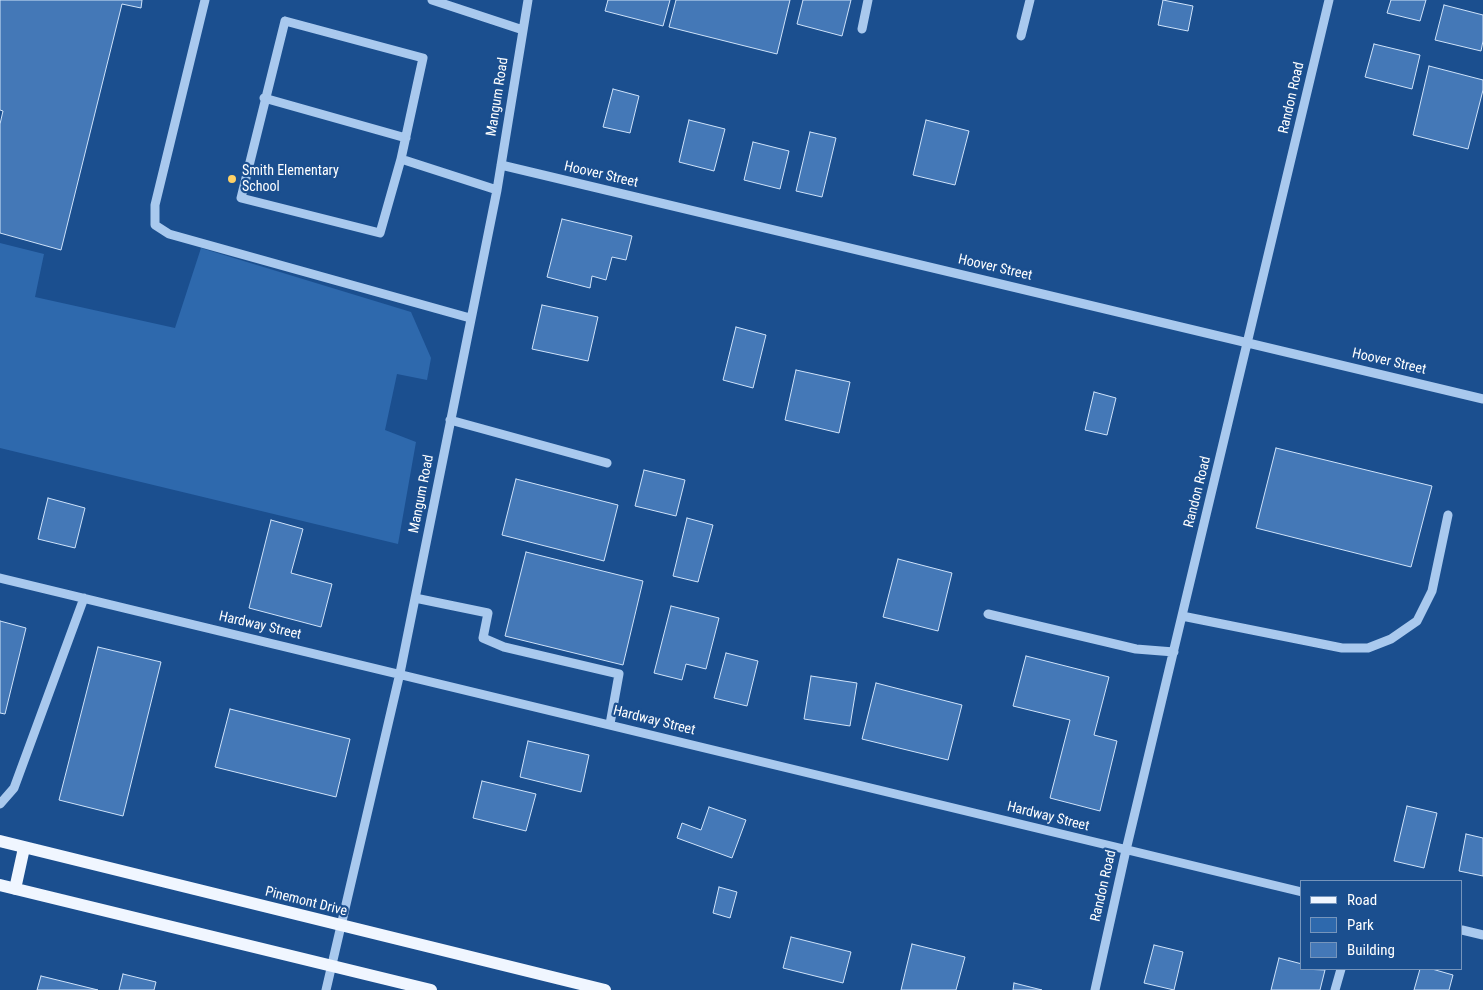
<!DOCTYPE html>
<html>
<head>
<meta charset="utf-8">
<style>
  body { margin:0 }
  #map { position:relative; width:1483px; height:990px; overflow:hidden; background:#1b4f8f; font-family:"Roboto Condensed",sans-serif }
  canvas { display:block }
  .legend { position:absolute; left:1300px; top:880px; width:162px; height:90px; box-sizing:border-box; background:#1b4f8f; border:1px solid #7695bc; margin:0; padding:6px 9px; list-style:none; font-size:15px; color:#fff }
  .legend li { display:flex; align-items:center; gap:10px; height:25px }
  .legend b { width:25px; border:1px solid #7695bc }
</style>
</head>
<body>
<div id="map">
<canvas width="1483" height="990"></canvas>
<ul class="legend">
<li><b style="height:6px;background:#f0f6ff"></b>Road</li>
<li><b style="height:14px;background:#2e69ad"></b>Park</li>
<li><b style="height:14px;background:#4478b7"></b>Building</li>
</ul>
</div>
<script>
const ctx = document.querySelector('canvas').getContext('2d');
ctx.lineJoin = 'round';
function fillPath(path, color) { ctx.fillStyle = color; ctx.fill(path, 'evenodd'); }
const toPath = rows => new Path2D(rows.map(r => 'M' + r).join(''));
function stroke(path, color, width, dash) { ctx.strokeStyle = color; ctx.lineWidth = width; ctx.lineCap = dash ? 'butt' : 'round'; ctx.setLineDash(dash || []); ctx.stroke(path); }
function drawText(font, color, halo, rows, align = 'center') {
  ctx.font = font + ' "Roboto Condensed",sans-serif'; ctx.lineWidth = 4.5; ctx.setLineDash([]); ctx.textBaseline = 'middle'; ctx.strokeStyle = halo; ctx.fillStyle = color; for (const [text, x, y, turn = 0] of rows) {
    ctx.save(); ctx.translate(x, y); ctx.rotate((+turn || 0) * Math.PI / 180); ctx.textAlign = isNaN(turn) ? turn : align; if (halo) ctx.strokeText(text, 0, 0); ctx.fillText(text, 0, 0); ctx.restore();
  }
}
const green = toPath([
  [0,243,44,254,35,297,175,328,201,248,411,312,431,358,427,380,397,374,385,430,416,442,398,544,0,448]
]);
const building = toPath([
  [0,0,142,0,141,8,122,4,61,250,0,233,0,124,3,111,0,110,0,0],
  [608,0,670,0,663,26,605,11,608,0],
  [676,0,790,0,777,54,669,27,676,0],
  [803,0,851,0,842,36,797,24,803,0],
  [1163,0,1193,6,1188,31,1158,25,1163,0],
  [1391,0,1426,0,1420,21,1387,13,1391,0],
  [1444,5,1483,15,1483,41,1481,51,1435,40,1444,5],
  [1374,44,1420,55,1412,89,1365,77,1374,44],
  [1429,66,1483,80,1483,90,1468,149,1413,135,1429,66],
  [613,89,639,96,630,133,603,127,613,89],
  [689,120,725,129,714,171,679,162,689,120],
  [926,120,969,131,955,185,913,175,926,120],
  [810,132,836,138,822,197,796,191,810,132],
  [753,142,789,151,780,189,744,180,753,142],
  [562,219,632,236,626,260,612,257,606,280,592,276,590,288,547,277,562,219],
  [542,305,598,317,588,361,532,349,542,305],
  [736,327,766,335,753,388,723,380,736,327],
  [796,370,850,382,839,433,785,420,796,370],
  [1094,392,1116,398,1107,435,1085,430,1094,392],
  [1276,448,1432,486,1411,567,1256,528,1276,448],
  [644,470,685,480,676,516,635,506,644,470],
  [516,479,618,505,604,561,502,535,516,479],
  [48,498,85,508,75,548,38,539,48,498],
  [687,518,713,525,698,582,673,576,687,518],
  [271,520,303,529,291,573,332,584,321,627,249,608,271,520],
  [526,552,643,581,623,665,505,636,526,552],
  [898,559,952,573,938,631,883,617,898,559],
  [671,606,719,618,706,669,686,664,682,680,654,673,671,606],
  [0,621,26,628,5,714,0,713,0,621],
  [98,647,161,662,123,816,59,800,98,647],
  [726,653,758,661,747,706,714,698,726,653],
  [1026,656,1109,677,1094,735,1117,741,1100,811,1050,798,1070,720,1013,706,1026,656],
  [811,676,857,683,850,726,804,719,811,676],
  [876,683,962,705,948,760,862,739,876,683],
  [230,709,350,739,336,797,215,767,230,709],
  [528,741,589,755,581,792,520,777,528,741],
  [482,781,536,794,526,831,473,818,482,781],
  [1407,806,1437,813,1424,868,1394,861,1407,806],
  [709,807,746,820,732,858,677,838,682,823,701,830,709,807],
  [1466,834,1483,838,1483,876,1459,871,1466,834],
  [719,887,737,892,730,918,713,913,719,887],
  [791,937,851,952,843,983,783,968,791,937],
  [912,944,965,957,956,990,901,990,912,944],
  [1154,945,1183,952,1174,990,1144,983,1154,945],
  [1279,958,1302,964,1302,969,1325,970,1320,990,1271,990,1279,958],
  [1420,969,1432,969,1453,975,1449,990,1414,990,1420,969],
  [123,974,156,982,154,990,119,990,123,974],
  [41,976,98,990,37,990,41,976],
  [1014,983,1042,990,1013,990,1014,983]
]);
const minor = toPath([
  [205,0,155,205,155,225,169,234,470,318],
  [432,0,523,30],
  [285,21,423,58,401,159,380,233,241,198,285,21],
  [862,29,868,0],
  [1021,36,1030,0],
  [264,98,406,138],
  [401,159,497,190],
  [501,165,1483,399],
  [450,420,607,463],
  [0,578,1302,892],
  [415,598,488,613,483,638,504,647,619,674,610,724],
  [988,614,1136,649,1174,652],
  [1182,616,1342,648,1368,648,1391,639,1417,621,1432,591,1448,515],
  [0,804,14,788,84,598],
  [1462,930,1483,935],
  [326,990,400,673,497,190,528,0],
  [1095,990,1126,850,1329,0],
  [1335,990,1341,969]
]);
const major = toPath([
  [0,841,605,990],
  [0,885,431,990],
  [15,889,24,848]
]);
const markers = [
  [232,179,5,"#ffd166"]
];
const streetNames = [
  ["Mangum Road",498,97,-81],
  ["Randon Road",1292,98,-77],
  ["Hoover Street",601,175,13],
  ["Hoover Street",995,268,13],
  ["Hoover Street",1389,362,13],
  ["Randon Road",1198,492,-76],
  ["Mangum Road",422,494,-79],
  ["Hardway Street",260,626,13],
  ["Hardway Street",654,721,14],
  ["Hardway Street",1048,817,14],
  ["Randon Road",1104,886,-77],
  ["Pinemont Drive",306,902,14]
];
const poiNames = [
  ["Smith Elementary",242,171],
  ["School",242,187]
];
fillPath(green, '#2e69ad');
fillPath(building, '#4478b7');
stroke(building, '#cfe3fa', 1);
stroke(minor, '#a9c9ee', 9);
stroke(major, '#f0f6ff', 12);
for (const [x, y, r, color] of markers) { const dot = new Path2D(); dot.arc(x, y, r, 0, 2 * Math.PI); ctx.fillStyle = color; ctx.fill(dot); stroke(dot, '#1b4f8f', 2); }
drawText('14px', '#fff', '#1b4f8f', streetNames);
drawText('14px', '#fff', '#1b4f8f', poiNames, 'left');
</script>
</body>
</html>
